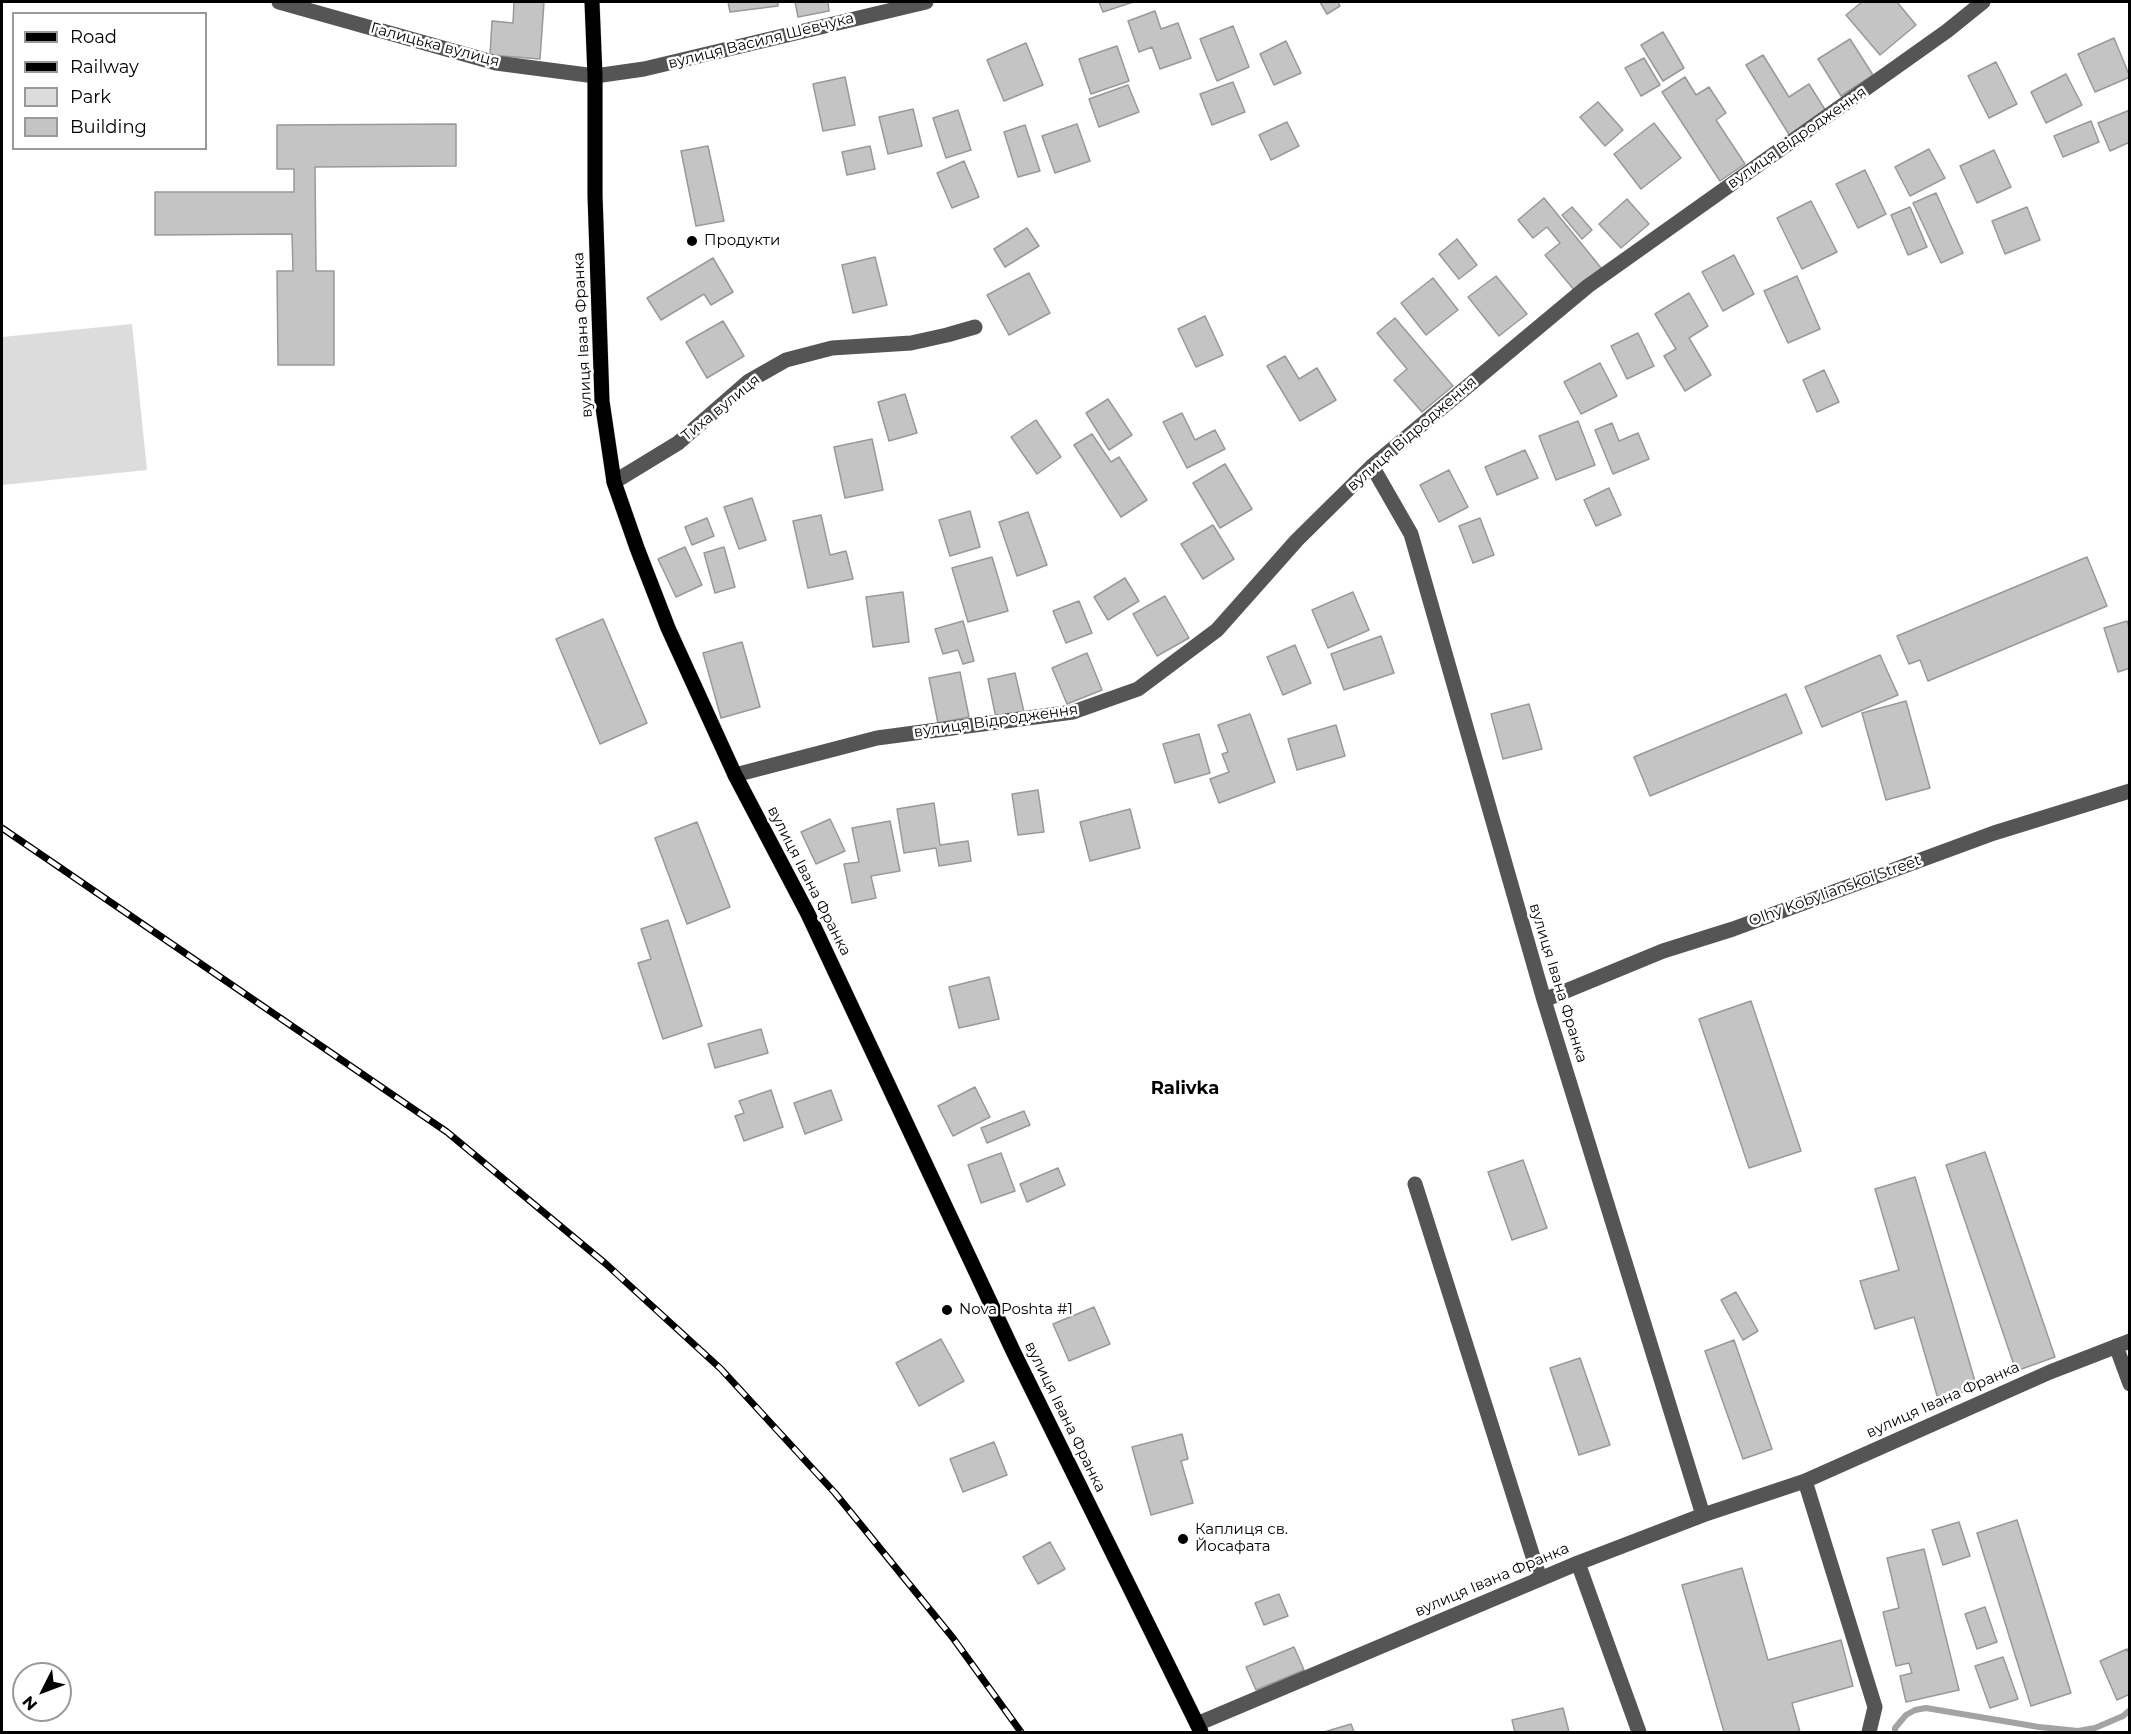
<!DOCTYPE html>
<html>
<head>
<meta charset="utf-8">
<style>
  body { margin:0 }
  #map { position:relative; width:2131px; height:1734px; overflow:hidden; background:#fff; font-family:Montserrat,sans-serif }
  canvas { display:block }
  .frame { position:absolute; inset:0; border:3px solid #000; pointer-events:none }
  .legend { position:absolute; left:12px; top:12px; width:195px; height:138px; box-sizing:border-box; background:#fff; border:2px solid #999; margin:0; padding:8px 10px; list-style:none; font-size:18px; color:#000 }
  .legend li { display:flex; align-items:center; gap:12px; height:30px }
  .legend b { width:30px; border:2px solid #999 }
  .north { position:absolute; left:12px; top:1662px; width:60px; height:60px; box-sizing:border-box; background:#fff; border:2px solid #999; border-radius:50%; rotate:228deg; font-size:16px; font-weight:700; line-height:24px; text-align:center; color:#000 }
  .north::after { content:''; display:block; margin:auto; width:21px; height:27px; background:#000; clip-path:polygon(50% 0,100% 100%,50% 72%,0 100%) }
</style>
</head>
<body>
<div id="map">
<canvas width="2131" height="1734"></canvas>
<div class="frame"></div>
<ul class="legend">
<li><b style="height:8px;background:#000"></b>Road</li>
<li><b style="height:8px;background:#000"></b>Railway</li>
<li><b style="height:16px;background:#dcdcdc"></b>Park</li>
<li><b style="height:16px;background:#c4c4c4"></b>Building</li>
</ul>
<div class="north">N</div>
</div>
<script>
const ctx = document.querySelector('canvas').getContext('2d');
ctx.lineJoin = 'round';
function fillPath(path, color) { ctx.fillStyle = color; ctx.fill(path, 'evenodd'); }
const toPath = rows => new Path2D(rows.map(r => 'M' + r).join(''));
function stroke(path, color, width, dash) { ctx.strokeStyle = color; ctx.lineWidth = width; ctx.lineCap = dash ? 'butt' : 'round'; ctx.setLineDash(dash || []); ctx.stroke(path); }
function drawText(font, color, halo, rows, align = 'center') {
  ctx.font = font + ' Montserrat,sans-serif'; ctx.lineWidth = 5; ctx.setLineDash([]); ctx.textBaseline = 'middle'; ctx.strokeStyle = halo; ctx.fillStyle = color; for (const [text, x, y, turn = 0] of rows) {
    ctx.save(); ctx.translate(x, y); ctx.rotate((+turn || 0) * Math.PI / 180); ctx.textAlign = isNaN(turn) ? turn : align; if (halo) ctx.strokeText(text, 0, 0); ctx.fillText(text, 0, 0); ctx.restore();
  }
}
const green = toPath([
  [132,324,147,470,2,485,2,337]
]);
const stream = toPath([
  [1895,1732,1895,1728,1906,1715,1915,1710,1926,1708,2039,1727,2078,1731,2095,1728,2123,1716,2130,1710]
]);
const building = toPath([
  [514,2,544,2,540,59,490,55,492,21,513,23,514,2],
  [728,2,778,2,778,6,730,12,728,2],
  [795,2,828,2,829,11,798,17,795,2],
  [1099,2,1133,2,1103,12,1099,2],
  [1320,2,1338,2,1340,6,1327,14,1320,2],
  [1862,2,1897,2,1916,25,1880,55,1846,15,1862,2],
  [1155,11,1161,29,1178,23,1191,58,1160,69,1152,47,1139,52,1128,21,1155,11],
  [1233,26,1249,67,1217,81,1200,39,1233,26],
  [1663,32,1684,68,1663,81,1641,45,1663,32],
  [2114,38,2130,77,2095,92,2078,54,2114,38],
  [1850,39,1873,75,1841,96,1818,59,1850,39],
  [1286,41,1301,73,1274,85,1260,54,1286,41],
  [1026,43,1043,85,1004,101,987,60,1026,43],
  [1117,46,1129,81,1091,94,1079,59,1117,46],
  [1763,55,1789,97,1809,84,1827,113,1790,136,1746,65,1763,55],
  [1644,58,1660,85,1641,96,1625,68,1644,58],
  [1996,62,2017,104,1989,118,1968,76,1996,62],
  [2066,74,2082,105,2046,123,2031,92,2066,74],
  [845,77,855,125,823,131,813,84,845,77],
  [1685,77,1696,95,1709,87,1726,113,1716,120,1745,164,1720,181,1662,92,1685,77],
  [1233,82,1245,112,1212,125,1200,94,1233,82],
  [1128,85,1139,112,1099,127,1089,99,1128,85],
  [1598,102,1623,130,1605,146,1580,117,1598,102],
  [913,109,922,146,888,154,879,117,913,109],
  [958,110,971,150,946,158,933,118,958,110],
  [2130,110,2130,142,2110,151,2098,123,2130,110],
  [2091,121,2099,142,2063,157,2054,136,2091,121],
  [1287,122,1299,146,1271,160,1259,135,1287,122],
  [1654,123,1681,158,1641,189,1614,154,1654,123],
  [456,124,456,166,315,167,316,271,334,271,334,365,278,365,277,271,293,271,292,234,155,235,155,192,294,192,294,169,277,169,277,125,456,124],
  [1077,124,1090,161,1055,173,1042,136,1077,124],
  [1025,125,1040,171,1018,177,1004,132,1025,125],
  [708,146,724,221,696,226,681,151,708,146],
  [870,146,875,169,847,175,842,152,870,146],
  [1929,149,1945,178,1910,196,1895,167,1929,149],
  [1994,150,2011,187,1977,203,1960,166,1994,150],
  [964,161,979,197,952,208,937,173,964,161],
  [1865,170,1886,214,1858,228,1836,184,1865,170],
  [1936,193,1963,253,1941,263,1913,203,1936,193],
  [1544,198,1602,269,1575,291,1545,255,1560,243,1547,227,1533,238,1518,220,1544,198],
  [1627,199,1649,224,1621,248,1599,224,1627,199],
  [1811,201,1837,252,1802,269,1777,218,1811,201],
  [1572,207,1592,230,1582,239,1562,215,1572,207],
  [1910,207,1927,247,1908,255,1891,215,1910,207],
  [2027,207,2040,240,2005,254,1992,221,2027,207],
  [1027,228,1039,246,1005,267,994,249,1027,228],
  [1457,239,1477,265,1459,279,1439,254,1457,239],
  [1734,255,1754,294,1723,311,1702,272,1734,255],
  [875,257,887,305,853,313,842,265,875,257],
  [713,258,733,292,711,305,704,294,661,320,647,298,713,258],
  [1029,273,1050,313,1009,335,987,295,1029,273],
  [1496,276,1527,314,1499,336,1468,297,1496,276],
  [1797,276,1820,329,1788,343,1764,291,1797,276],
  [1433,278,1458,310,1426,335,1401,303,1433,278],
  [1689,293,1708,326,1689,338,1711,375,1685,391,1664,356,1676,349,1655,314,1689,293],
  [1205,316,1223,355,1196,367,1178,329,1205,316],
  [1395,318,1453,386,1422,412,1394,380,1407,369,1377,333,1395,318],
  [723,321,744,356,707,378,686,342,723,321],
  [1638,333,1654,366,1627,379,1611,346,1638,333],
  [1285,356,1299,379,1317,368,1336,400,1300,421,1267,366,1285,356],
  [1600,363,1617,396,1581,414,1564,382,1600,363],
  [1824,370,1839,402,1817,412,1803,380,1824,370],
  [905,394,917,433,889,441,878,402,905,394],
  [1108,399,1132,435,1109,450,1086,413,1108,399],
  [1182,413,1195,440,1215,430,1225,449,1187,468,1163,422,1182,413],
  [1036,420,1061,457,1037,474,1011,437,1036,420],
  [1578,421,1595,465,1556,480,1539,436,1578,421],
  [1612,423,1619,441,1638,433,1649,459,1613,474,1595,430,1612,423],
  [1092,434,1111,462,1119,457,1147,500,1121,517,1074,445,1092,434],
  [872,439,883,490,845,498,834,447,872,439],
  [1525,450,1538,478,1497,495,1485,467,1525,450],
  [1225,464,1252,509,1220,528,1193,483,1225,464],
  [1449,470,1468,507,1439,522,1420,485,1449,470],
  [1609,488,1621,515,1596,526,1584,500,1609,488],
  [752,498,766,540,739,549,724,507,752,498],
  [970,511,980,547,950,556,939,520,970,511],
  [1028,512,1047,565,1017,576,999,522,1028,512],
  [821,515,830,555,846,551,853,579,808,588,793,521,821,515],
  [707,518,714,536,692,545,685,527,707,518],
  [1480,518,1494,555,1473,563,1459,526,1480,518],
  [1213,525,1234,559,1203,579,1181,544,1213,525],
  [685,547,702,585,676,597,658,559,685,547],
  [724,547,735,587,715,593,704,553,724,547],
  [992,557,1008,611,968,622,952,568,992,557],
  [2087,557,2107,606,1928,681,1920,660,1909,664,1897,636,2087,557],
  [1125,578,1139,601,1108,620,1094,597,1125,578],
  [903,592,909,642,873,647,866,597,903,592],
  [1353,592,1369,630,1328,648,1312,610,1353,592],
  [1165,596,1189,638,1157,656,1133,614,1165,596],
  [1079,601,1092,633,1066,643,1053,611,1079,601],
  [603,619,647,723,600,744,556,639,603,619],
  [963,621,974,661,963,664,958,650,943,654,935,629,963,621],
  [2127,621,2130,630,2130,668,2118,672,2104,628,2127,621],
  [1381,636,1394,673,1344,690,1331,654,1381,636],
  [742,642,760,707,721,718,703,653,742,642],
  [1295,645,1311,683,1283,695,1267,657,1295,645],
  [1087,653,1102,690,1067,704,1052,668,1087,653],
  [1880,655,1898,695,1822,727,1805,687,1880,655],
  [960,672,969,717,938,723,929,678,960,672],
  [1015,673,1024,712,996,718,988,679,1015,673],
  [1786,694,1802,733,1650,796,1634,757,1786,694],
  [1906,701,1930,788,1886,800,1862,713,1906,701],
  [1529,704,1542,749,1503,759,1491,714,1529,704],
  [1250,714,1275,782,1219,803,1210,779,1229,772,1222,754,1228,752,1218,725,1250,714],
  [1336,725,1345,756,1297,770,1288,739,1336,725],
  [1199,734,1210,773,1175,783,1163,744,1199,734],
  [1038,790,1044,832,1018,835,1012,794,1038,790],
  [934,803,940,845,968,841,971,861,939,866,936,848,904,853,897,809,934,803],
  [1130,809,1140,848,1090,861,1080,822,1130,809],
  [830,819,845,851,816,864,801,832,830,819],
  [890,821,900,871,871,876,876,898,852,903,844,864,859,862,852,828,890,821],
  [697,822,730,907,687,924,655,838,697,822],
  [668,920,702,1026,663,1039,638,963,651,959,641,929,668,920],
  [989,977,999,1019,959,1028,949,987,989,977],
  [1751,1001,1801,1151,1749,1168,1699,1019,1751,1001],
  [761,1029,768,1053,715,1068,708,1044,761,1029],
  [975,1087,990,1117,953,1136,938,1106,975,1087],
  [771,1090,783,1127,744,1141,735,1116,744,1113,739,1101,771,1090],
  [831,1090,842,1120,805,1134,794,1103,831,1090],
  [1024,1111,1030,1125,987,1143,981,1128,1024,1111],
  [1985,1152,2055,1357,2016,1371,1946,1165,1985,1152],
  [1001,1153,1015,1191,981,1203,968,1165,1001,1153],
  [1523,1160,1547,1228,1512,1240,1488,1172,1523,1160],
  [1058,1168,1065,1185,1027,1202,1020,1184,1058,1168],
  [1915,1177,1977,1388,1938,1399,1914,1317,1875,1329,1860,1281,1899,1270,1875,1189,1915,1177],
  [1736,1292,1758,1331,1743,1340,1721,1300,1736,1292],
  [1094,1307,1110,1344,1069,1361,1053,1324,1094,1307],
  [941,1339,964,1381,919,1406,896,1363,941,1339],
  [1734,1340,1772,1449,1743,1459,1705,1351,1734,1340],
  [1580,1358,1610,1445,1579,1455,1550,1368,1580,1358],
  [1182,1434,1188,1459,1181,1461,1193,1503,1151,1515,1132,1447,1182,1434],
  [994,1442,1007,1475,963,1492,950,1459,994,1442],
  [2017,1520,2071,1693,2031,1706,1977,1533,2017,1520],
  [1959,1522,1970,1556,1943,1565,1932,1530,1959,1522],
  [1050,1542,1065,1569,1038,1584,1023,1557,1050,1542],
  [1924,1549,1959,1690,1906,1702,1900,1676,1912,1673,1909,1663,1896,1666,1883,1612,1899,1608,1887,1558,1924,1549],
  [1742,1568,1768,1660,1841,1640,1853,1686,1792,1703,1800,1732,1724,1732,1682,1585,1742,1568],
  [1279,1594,1288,1616,1264,1625,1255,1603,1279,1594],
  [1985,1607,1997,1642,1977,1649,1965,1614,1985,1607],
  [1294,1647,1304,1670,1256,1690,1246,1667,1294,1647],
  [2127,1649,2130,1655,2130,1694,2117,1700,2100,1661,2127,1649],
  [2003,1657,2018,1699,1990,1708,1975,1666,2003,1657],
  [1563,1708,1569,1732,1515,1732,1512,1720,1563,1708],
  [1351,1724,1354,1732,1324,1732,1351,1724]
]);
const minor = toPath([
  [279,2,496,63,595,76,644,69,926,2],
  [1372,466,1411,534,1544,1000,1703,1515],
  [614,482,678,443,749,381,786,360,832,348,911,343,947,335,975,327],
  [735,775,877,738,1073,712,1138,689,1217,630,1297,540,1372,466,1588,286,1947,31,1983,2],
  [1544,1000,1663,951,1733,929,1994,833,2130,791],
  [1415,1184,1540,1579],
  [2116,1346,2130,1384],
  [1805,1481,1875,1707,1869,1732],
  [1578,1563,1639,1732],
  [1197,1724,1578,1563,1703,1515,1805,1481,2050,1372,2130,1341]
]);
const major = toPath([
  [592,2,595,76,595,195,602,401,614,482,637,548,668,628,735,775,808,914,1014,1353,1201,1732]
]);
const rail = toPath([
  [2,828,447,1132,606,1264,721,1369,835,1493,953,1638,1021,1732]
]);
const markers = [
  [692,241,6,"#000"],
  [947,1310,6,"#000"],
  [1183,1539,6,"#000"]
];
const streetNames = [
  ["вулиця Василя Шевчука",761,41,-14],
  ["Галицька вулиця",435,45,15],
  ["вулиця Відродження",1797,138,-35],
  ["вулиця Івана Франка",583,335,-93],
  ["Тиха вулиця",721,408,-39],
  ["вулиця Відродження",1412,434,-41],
  ["вулиця Відродження",996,721,-8],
  ["вулиця Івана Франка",809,881,63],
  ["Olhy Kobylianskoi Street",1835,891,-20],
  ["вулиця Івана Франка",1558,983,73],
  ["вулиця Івана Франка",1943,1400,-24],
  ["вулиця Івана Франка",1065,1417,64],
  ["вулиця Івана Франка",1492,1580,-23]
];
const poiNames = [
  ["Продукти",704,241],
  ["Nova Poshta #1",959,1310],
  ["Каплиця св.",1195,1530],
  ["Йосафата",1195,1547]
];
const quarterNames = [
  ["Ralivka",1185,1089]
];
fillPath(green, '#dcdcdc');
stroke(stream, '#a3a3a3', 6);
fillPath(building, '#c4c4c4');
stroke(building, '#999', 1.5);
stroke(major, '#dbdbdb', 16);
stroke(minor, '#555', 15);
stroke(major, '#000', 15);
stroke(rail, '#000', 7);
stroke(rail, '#fff', 4.5, [14]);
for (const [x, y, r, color] of markers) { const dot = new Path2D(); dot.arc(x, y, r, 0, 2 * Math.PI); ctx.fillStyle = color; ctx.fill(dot); stroke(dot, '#fff', 2); }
drawText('15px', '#000', '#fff', streetNames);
drawText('15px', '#000', '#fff', poiNames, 'left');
drawText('bold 18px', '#000', '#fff', quarterNames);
</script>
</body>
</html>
